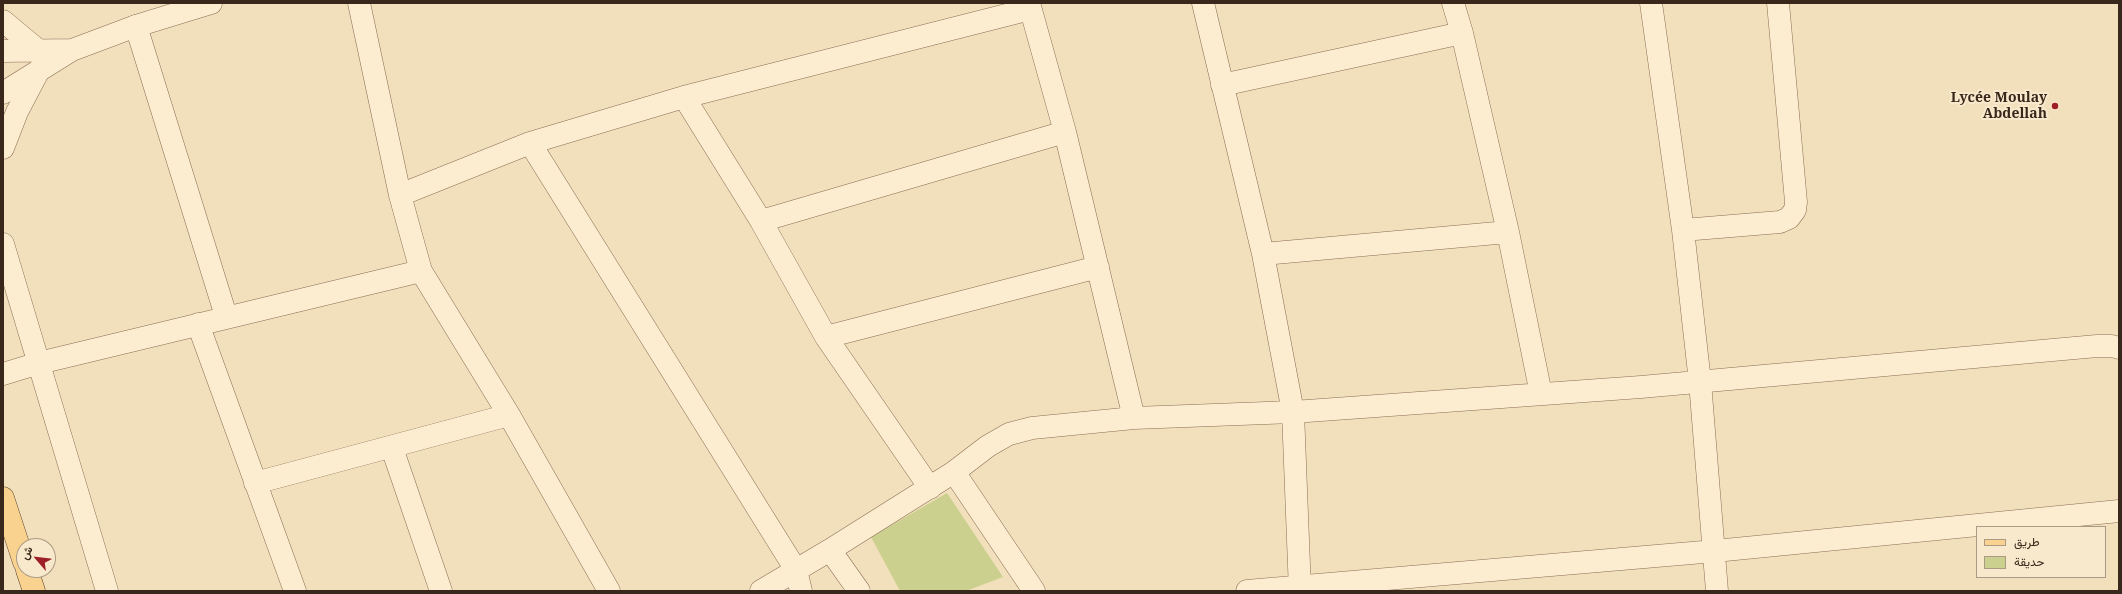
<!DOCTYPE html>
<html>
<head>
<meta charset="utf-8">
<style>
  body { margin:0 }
  #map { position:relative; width:2122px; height:594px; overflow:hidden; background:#f2dfbc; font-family:"Noto Serif",Vazirmatn,serif }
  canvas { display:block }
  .frame { position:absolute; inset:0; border:4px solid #38271a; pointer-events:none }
  .legend { position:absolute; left:1976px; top:526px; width:130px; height:52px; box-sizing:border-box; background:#f8e9cc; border:1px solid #ab9b85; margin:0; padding:5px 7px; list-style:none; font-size:12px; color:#38271a }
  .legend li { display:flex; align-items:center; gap:8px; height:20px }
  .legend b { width:20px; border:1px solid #ab9b85 }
  .north { position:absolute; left:16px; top:538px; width:40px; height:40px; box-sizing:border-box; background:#f8e9cc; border:1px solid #ab9b85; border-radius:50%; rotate:298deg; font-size:11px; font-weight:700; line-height:16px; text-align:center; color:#38271a }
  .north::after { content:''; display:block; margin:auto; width:14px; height:18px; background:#9f1f27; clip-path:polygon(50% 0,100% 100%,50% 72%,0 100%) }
</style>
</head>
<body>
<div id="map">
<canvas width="2122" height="594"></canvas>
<div class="frame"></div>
<ul class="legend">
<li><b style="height:5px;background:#f9d28f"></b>طريق</li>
<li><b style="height:11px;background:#ccd08f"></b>حديقة</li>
</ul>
<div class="north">ش</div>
</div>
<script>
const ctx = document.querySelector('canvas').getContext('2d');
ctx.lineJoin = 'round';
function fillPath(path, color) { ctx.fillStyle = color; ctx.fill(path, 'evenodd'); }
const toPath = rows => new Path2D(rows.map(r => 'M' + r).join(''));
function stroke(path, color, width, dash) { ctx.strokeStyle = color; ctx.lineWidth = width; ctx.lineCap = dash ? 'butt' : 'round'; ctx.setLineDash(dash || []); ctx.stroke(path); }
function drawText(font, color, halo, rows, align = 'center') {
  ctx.font = font + ' "Noto Serif",serif'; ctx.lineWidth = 4; ctx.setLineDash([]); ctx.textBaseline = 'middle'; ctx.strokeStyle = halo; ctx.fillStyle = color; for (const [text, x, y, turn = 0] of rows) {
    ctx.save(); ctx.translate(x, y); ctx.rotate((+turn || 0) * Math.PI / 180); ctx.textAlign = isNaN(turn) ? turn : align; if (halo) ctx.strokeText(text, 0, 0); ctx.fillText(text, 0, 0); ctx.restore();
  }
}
const green = toPath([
  [947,493,1003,577,966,591,900,591,871,537]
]);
const minor = toPath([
  [359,3,400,195,421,271,509,415,609,591],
  [1029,3,1065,132,1134,418],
  [1203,3,1263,254,1293,412,1300,591],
  [1453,3,1462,33,1508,232,1541,394],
  [1651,3,1683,230,1700,382,1717,591],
  [3,21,39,51],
  [136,26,226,316],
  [1222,85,1462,33],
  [684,97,761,221,826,337,930,488],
  [530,143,796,570,801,591],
  [3,148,17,112,39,70],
  [400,195,530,143,684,97,1030,9],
  [761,221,1065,132],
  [1683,230,1780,222,1789,218,1795,210,1796,202,1778,3],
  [3,244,107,591],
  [1263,254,1508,232],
  [198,324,295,591],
  [826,337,1098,267],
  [3,374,39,363,421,271],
  [392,448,441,591],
  [954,472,1034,591],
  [255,483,509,415],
  [830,550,859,591],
  [761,591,830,550,954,472,988,446,1009,434,1032,428,1134,418,1293,412,1641,387,2097,346,2112,346,2119,348],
  [1247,591,1715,551,2119,511]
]);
const tertiary = toPath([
  [3,51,71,50],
  [3,93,72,50,136,26,211,3]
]);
const primary = toPath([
  [3,498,24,562],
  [27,570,34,591]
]);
const markers = [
  [2055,106,4,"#9f1f27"]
];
const poiNames = [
  ["Lycée Moulay",2047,98],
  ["Abdellah",2047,114]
];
fillPath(green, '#ccd08f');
stroke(minor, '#8b6e54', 23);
stroke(tertiary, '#8b6e54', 23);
stroke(primary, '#573c29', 23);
stroke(minor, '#fcecd0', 22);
stroke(tertiary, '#fcecd0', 22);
stroke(primary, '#f9d28f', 22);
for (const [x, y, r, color] of markers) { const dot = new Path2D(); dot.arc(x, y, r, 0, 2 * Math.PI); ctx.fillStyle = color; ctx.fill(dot); stroke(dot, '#f8e9cc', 1.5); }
drawText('bold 14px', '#38271a', '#f8e9cc', poiNames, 'right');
</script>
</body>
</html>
